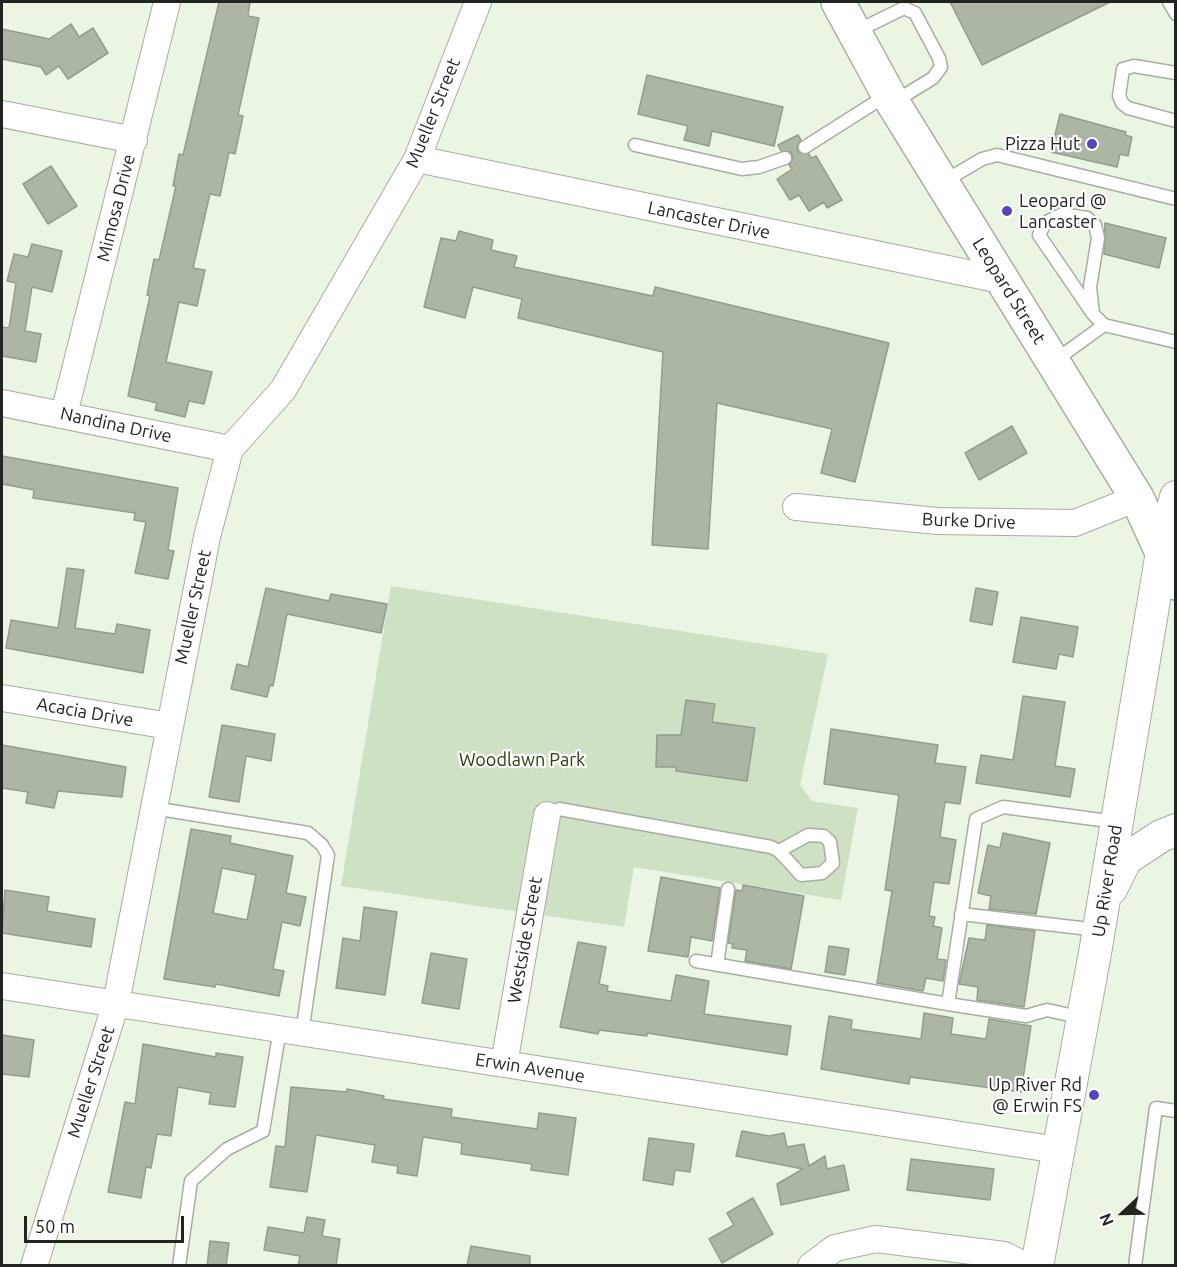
<!DOCTYPE html>
<html>
<head>
<meta charset="utf-8">
<style>
  body { margin:0 }
  #map { position:relative; width:1177px; height:1267px; overflow:hidden; background:#ebf5e4; font-family:Ubuntu,sans-serif }
  canvas { display:block }
  .frame { position:absolute; inset:0; border:3px solid #21251f; pointer-events:none }
  .north { position:absolute; left:1093px; top:1183px; width:60px; height:60px; -webkit-text-stroke:4px #fff; paint-order:stroke; rotate:248deg; font-size:16px; font-weight:700; line-height:24px; text-align:center; color:#21251f }
  .north::after { content:''; display:block; margin:auto; width:21px; height:27px; background:#21251f; clip-path:polygon(50% 0,100% 100%,50% 72%,0 100%) }
  .scale { position:absolute; left:24px; top:1216px; width:160px; height:27px; box-sizing:border-box; border:3px solid #21251f; border-top:0; padding-left:8px; font-size:18px; line-height:21px; white-space:nowrap; color:#21251f; -webkit-text-stroke:4px #fff; paint-order:stroke }
</style>
</head>
<body>
<div id="map">
<canvas width="1177" height="1267"></canvas>
<div class="frame"></div>
<div class="north">N</div>
<div class="scale">50 m</div>
</div>
<script>
const ctx = document.querySelector('canvas').getContext('2d');
ctx.lineJoin = 'round';
function fillPath(path, color) { ctx.fillStyle = color; ctx.fill(path, 'evenodd'); }
const toPath = rows => new Path2D(rows.map(r => 'M' + r).join(''));
function stroke(path, color, width, dash) { ctx.strokeStyle = color; ctx.lineWidth = width; ctx.lineCap = dash ? 'butt' : 'round'; ctx.setLineDash(dash || []); ctx.stroke(path); }
function drawText(font, color, halo, rows, align = 'center') {
  ctx.font = font + ' Ubuntu,sans-serif'; ctx.lineWidth = 4.5; ctx.setLineDash([]); ctx.textBaseline = 'middle'; ctx.strokeStyle = halo; ctx.fillStyle = color; for (const [text, x, y, turn = 0] of rows) {
    ctx.save(); ctx.translate(x, y); ctx.rotate((+turn || 0) * Math.PI / 180); ctx.textAlign = isNaN(turn) ? turn : align; if (halo) ctx.strokeText(text, 0, 0); ctx.fillText(text, 0, 0); ctx.restore();
  }
}
const green = toPath([
  [391,586,828,654,800,785,812,801,858,808,841,900,634,867,624,927,341,886]
]);
const building = toPath([
  [219,2,250,2,248,16,259,18,238,115,243,116,235,154,229,152,220,196,210,194,193,268,205,270,197,306,179,302,166,362,212,372,204,404,189,401,185,417,155,410,157,403,128,396,150,296,147,295,154,259,159,260,176,186,173,186,179,154,183,155,219,2],
  [950,2,1110,2,982,65,950,2],
  [71,24,79,37,93,28,108,53,68,79,59,66,46,75,41,67,2,59,2,29,49,39,71,24],
  [647,75,783,107,774,146,712,131,709,146,684,140,688,126,638,114,647,75],
  [1060,114,1126,132,1125,135,1132,137,1128,156,1120,154,1117,167,1051,152,1060,114],
  [798,135,801,140,797,147,798,152,809,154,811,158,816,156,842,200,827,208,824,202,809,211,799,195,790,200,777,179,792,169,789,165,793,159,791,152,781,151,778,145,798,135],
  [51,166,77,206,48,224,23,184,51,166],
  [1105,223,1166,238,1159,268,1104,254,1105,223],
  [459,231,493,240,491,250,517,256,514,267,653,296,655,287,889,343,855,482,821,473,832,429,717,403,708,549,652,545,663,352,518,318,522,299,473,287,465,318,424,307,441,238,456,241,459,231],
  [32,244,62,251,52,292,32,287,25,331,41,334,36,362,2,356,2,327,9,328,16,283,7,281,14,254,28,257,32,244],
  [1012,426,1027,453,979,480,965,453,1012,426],
  [2,456,178,488,168,550,174,551,168,579,135,573,146,522,134,520,135,513,33,498,34,490,2,484,2,456],
  [67,568,84,570,75,628,115,634,117,624,150,630,143,673,6,648,11,620,58,628,67,568],
  [266,588,329,601,331,594,387,604,381,633,287,614,273,686,270,685,267,697,231,689,237,664,248,667,266,588],
  [976,588,998,592,992,625,970,621,976,588],
  [1021,617,1078,627,1073,657,1059,654,1056,669,1013,662,1021,617],
  [1023,696,1065,702,1055,766,1075,769,1070,797,976,783,981,755,1013,760,1023,696],
  [686,700,715,704,712,722,755,728,747,781,676,771,676,767,656,767,657,735,681,735,686,700],
  [222,725,275,734,271,761,246,756,239,802,209,797,222,725],
  [831,729,938,745,935,763,966,767,960,804,945,802,940,837,956,840,949,884,934,882,929,916,935,917,933,926,942,928,937,959,946,960,943,981,926,978,923,991,877,983,892,891,885,890,899,795,824,784,831,729],
  [2,745,126,767,122,797,58,791,54,808,26,803,28,792,2,788,2,745],
  [191,829,231,836,230,843,293,856,286,893,306,897,300,926,282,922,273,969,284,971,279,996,216,984,215,987,164,979,191,829],
  [222,868,256,875,247,920,213,913,222,868],
  [1003,833,1050,843,1036,914,989,909,991,896,978,893,988,845,1000,848,1003,833],
  [661,877,720,888,712,941,691,937,688,957,648,951,661,877],
  [743,885,804,896,791,969,745,961,747,950,732,948,733,944,728,943,736,890,742,891,743,885],
  [5,890,49,897,47,911,95,919,91,947,2,933,5,890],
  [364,907,397,912,385,995,336,988,343,938,360,941,364,907],
  [987,925,1035,931,1024,1007,977,1000,978,987,959,984,969,938,985,940,987,925],
  [578,942,606,947,599,984,608,986,607,991,671,1001,676,975,709,981,704,1014,791,1026,787,1055,647,1033,647,1036,599,1030,598,1034,560,1027,578,942],
  [829,946,849,949,845,975,825,972,829,946],
  [431,953,467,959,459,1009,422,1003,431,953],
  [924,1013,953,1018,951,1034,986,1039,989,1019,1031,1026,1021,1092,910,1077,909,1084,821,1069,829,1016,852,1020,851,1029,921,1039,924,1013],
  [2,1035,34,1040,29,1077,2,1074,2,1035],
  [143,1044,216,1057,216,1053,243,1057,235,1107,209,1104,211,1093,178,1087,171,1136,157,1134,151,1168,146,1167,141,1198,108,1192,125,1102,135,1104,143,1044],
  [291,1087,347,1092,347,1089,384,1096,383,1099,452,1109,451,1117,537,1129,539,1113,576,1118,568,1175,531,1170,532,1164,461,1154,462,1143,423,1137,417,1176,397,1173,398,1166,372,1162,375,1145,316,1135,307,1192,270,1187,276,1146,285,1147,291,1087],
  [742,1131,769,1136,784,1133,787,1147,804,1144,809,1166,825,1156,827,1169,844,1165,849,1190,781,1205,777,1184,803,1169,736,1156,742,1131],
  [649,1138,694,1144,690,1172,675,1170,673,1185,643,1180,649,1138],
  [911,1159,994,1169,990,1200,907,1190,911,1159],
  [753,1198,773,1234,722,1263,709,1239,734,1225,727,1213,753,1198],
  [307,1217,325,1220,322,1236,340,1239,336,1266,298,1266,300,1256,264,1250,268,1227,304,1233,307,1217],
  [210,1241,229,1243,226,1266,207,1266,210,1241],
  [471,1246,530,1256,530,1266,467,1266,471,1246]
]);
const service = toPath([
  [1169,2,1176,14],
  [857,31,904,8,915,13,939,58,941,67,933,78,894,102],
  [1176,73,1134,66,1123,69,1119,96,1122,103,1128,108,1176,121],
  [635,145,742,169,759,167,785,158],
  [805,147,887,95],
  [943,182,982,159,997,155,1176,199],
  [1093,314,1090,287,1098,238,1095,225,1087,218,1062,214,1045,223,1039,235,1093,314,1104,325],
  [1053,362,1104,325,1176,342],
  [153,808,308,833,322,845,328,855,302,1033],
  [547,815,559,809,771,847,779,851,801,875,822,873,833,863,830,842,824,836,808,835,779,851],
  [961,914,1098,930],
  [696,961,948,1004],
  [717,965,728,889],
  [1083,1018,1047,1010,1026,1016,948,1004,976,819,1003,807,1116,822],
  [179,1266,191,1181,227,1149,263,1131,280,1029],
  [1135,1266,1156,1108,1176,1111]
]);
const minor = toPath([
  [2,114,134,140],
  [417,159,1001,280],
  [2,403,230,449],
  [64,414,167,2],
  [796,507,937,521,1075,523,1137,498],
  [2,698,169,726],
  [2,986,1058,1150],
  [504,1064,547,815],
  [34,1266,116,1003,207,537,230,449,283,390,417,159,478,2],
  [811,1266,835,1248,876,1239,1004,1255,1026,1266]
]);
const tertiary = toPath([
  [1111,889,1126,859,1161,836,1176,830],
  [1037,1266,1095,953,1162,552,1176,497]
]);
const secondary = toPath([
  [838,2,893,103,1137,498,1176,583]
]);
const markers = [
  [1092,144,6,"#5545bd"],
  [1007,211,6,"#5545bd"],
  [1094,1095,6,"#5545bd"]
];
const streetNames = [
  ["Mueller Street",433,113,-68],
  ["Mimosa Drive",116,208,-76],
  ["Lancaster Drive",709,220,12],
  ["Leopard Street",1009,291,58],
  ["Nandina Drive",116,425,12],
  ["Burke Drive",969,521,2],
  ["Mueller Street",193,607,-78],
  ["Acacia Drive",85,712,10],
  ["Up River Road",1107,881,-81],
  ["Westside Street",525,940,-80],
  ["Erwin Avenue",530,1068,9],
  ["Mueller Street",91,1082,-72]
];
const poiNames = [
  ["Pizza Hut",1080,144],
  ["Leopard @",1019,201,"left"],
  ["Lancaster",1019,222,"left"],
  ["Up River Rd",1082,1085],
  ["@ Erwin FS",1082,1106]
];
const parkNames = [
  ["Woodlawn Park",522,760]
];
fillPath(green, '#cfe0c4');
fillPath(building, '#acb6a5');
stroke(building, '#939d8d', 1.5);
stroke(service, '#a5af9f', 15);
stroke(minor, '#a5af9f', 28);
stroke(tertiary, '#a5af9f', 34);
stroke(secondary, '#a5af9f', 36);
stroke(service, '#fff', 12);
stroke(minor, '#fff', 26);
stroke(tertiary, '#fff', 32);
stroke(secondary, '#fff', 33);
for (const [x, y, r, color] of markers) { const dot = new Path2D(); dot.arc(x, y, r, 0, 2 * Math.PI); ctx.fillStyle = color; ctx.fill(dot); stroke(dot, '#fff', 2); }
drawText('18px', '#21251f', '#fff', streetNames);
drawText('18px', '#21251f', '#fff', poiNames, 'right');
drawText('18px', '#233e0b', '#fff', parkNames);
</script>
</body>
</html>
